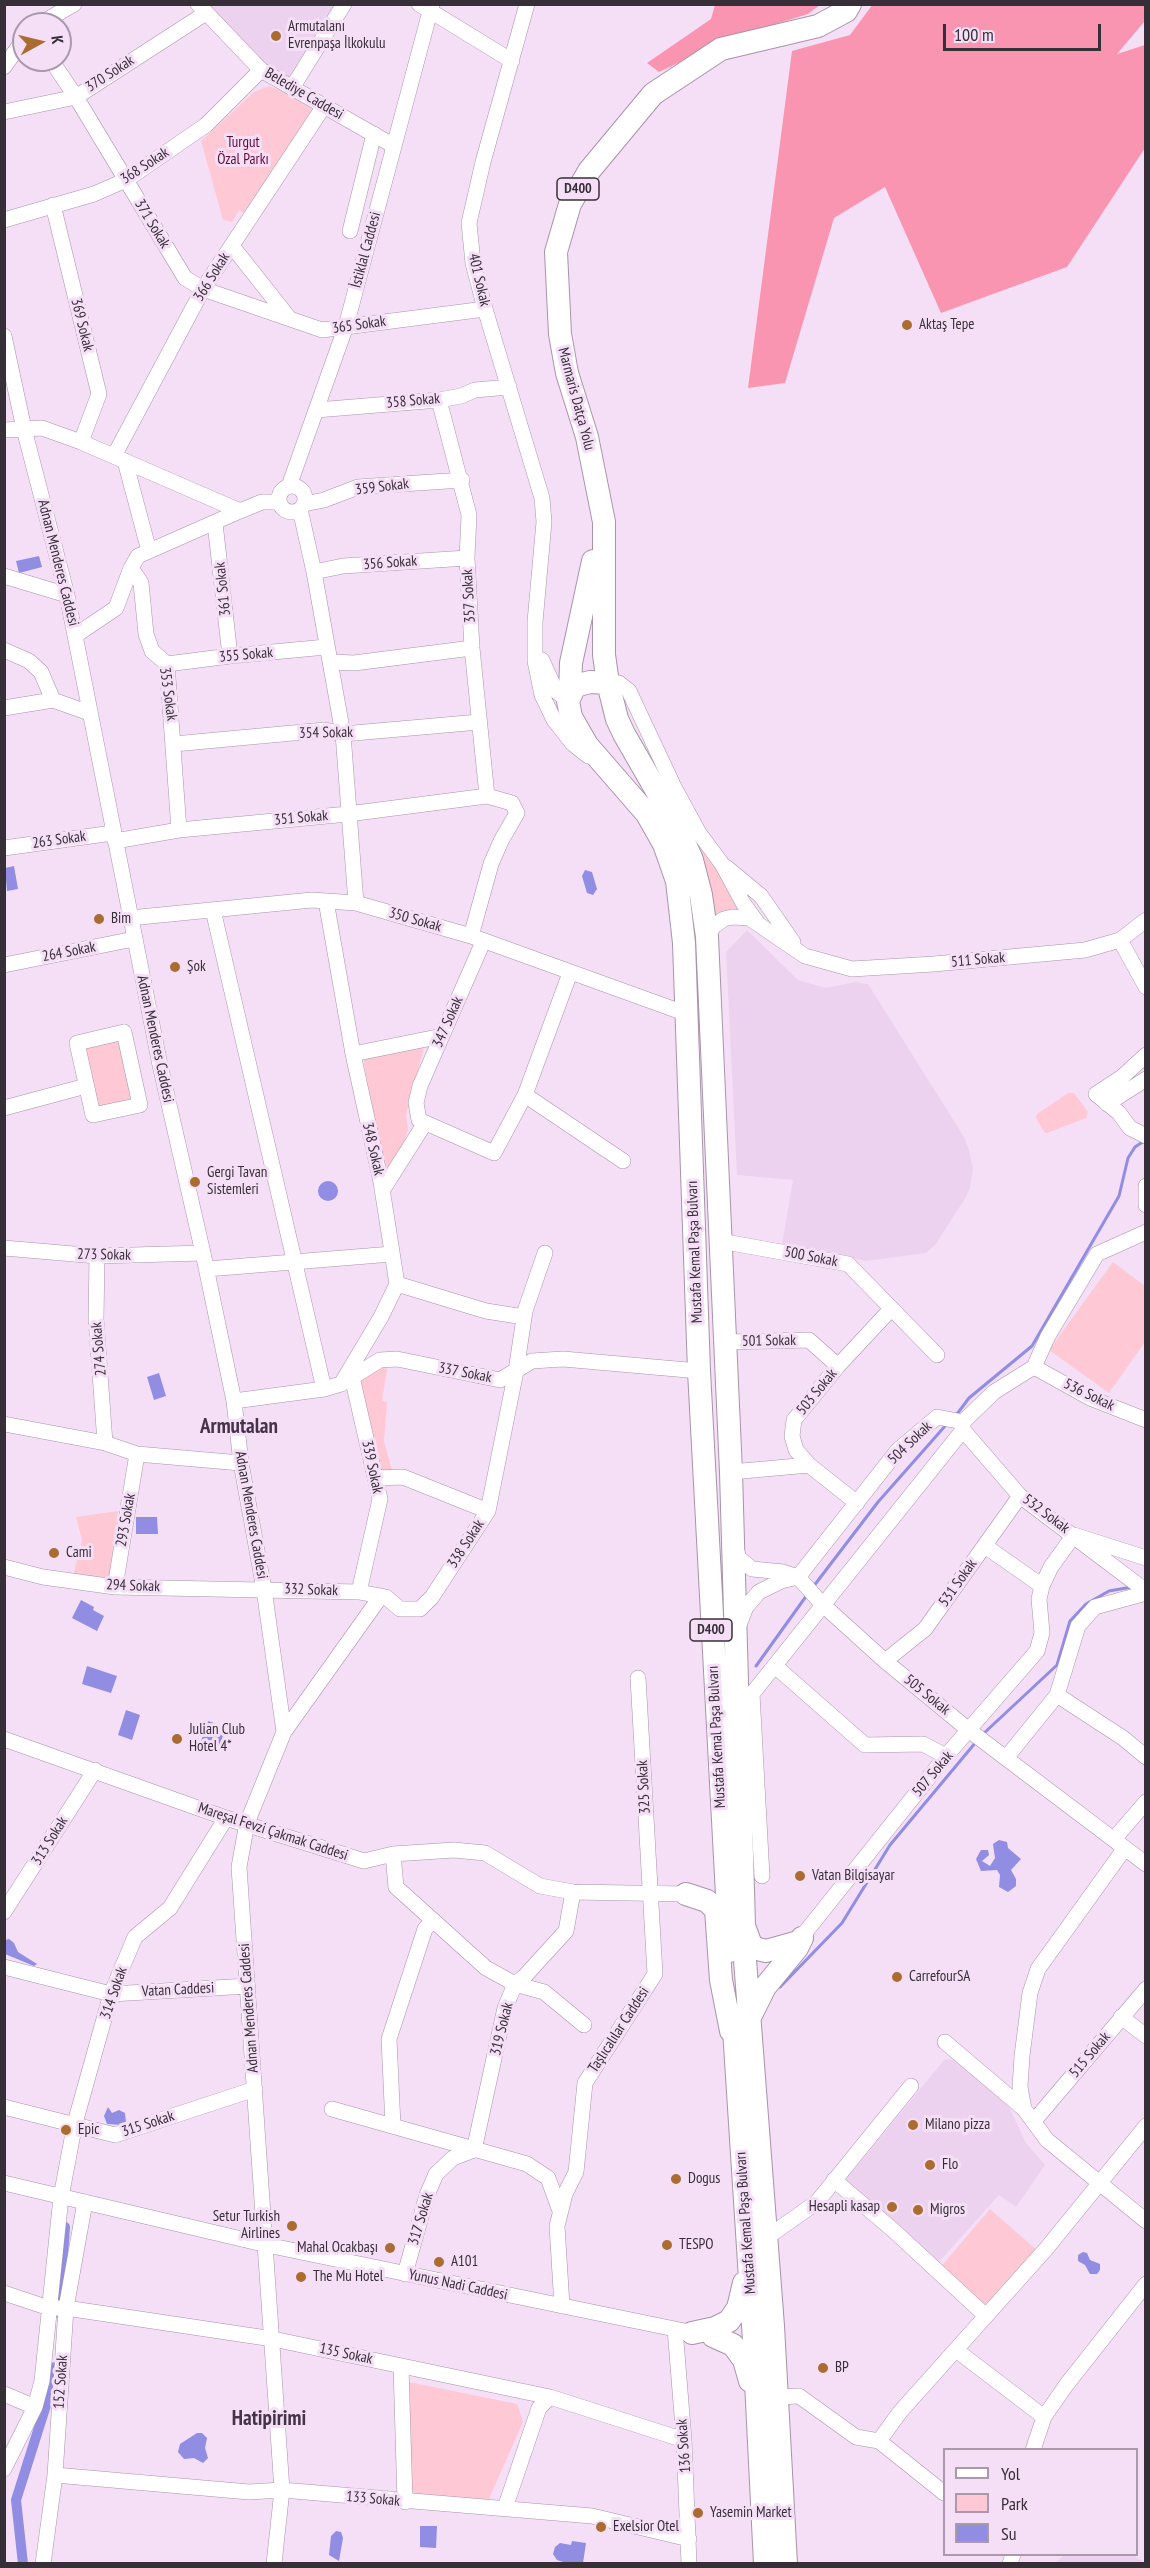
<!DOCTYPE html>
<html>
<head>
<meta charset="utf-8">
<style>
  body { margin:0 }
  #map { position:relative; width:1150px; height:2568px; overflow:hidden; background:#f5dff7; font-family:"PT Sans Narrow",sans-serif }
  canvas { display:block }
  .frame { position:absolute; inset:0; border:6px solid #372f38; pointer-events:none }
  .legend { position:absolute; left:943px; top:2448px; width:195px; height:108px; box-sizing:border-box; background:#f5dff7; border:2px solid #a999ab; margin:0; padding:8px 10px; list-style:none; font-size:18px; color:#372f38 }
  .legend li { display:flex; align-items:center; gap:12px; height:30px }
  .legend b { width:30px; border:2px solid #a999ab }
  .north { position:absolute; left:12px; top:12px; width:60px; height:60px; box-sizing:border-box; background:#f5dff7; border:2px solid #a999ab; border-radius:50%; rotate:82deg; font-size:16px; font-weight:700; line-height:24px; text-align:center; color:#372f38 }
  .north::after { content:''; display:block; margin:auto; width:21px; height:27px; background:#ab6c32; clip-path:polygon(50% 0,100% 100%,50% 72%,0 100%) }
  .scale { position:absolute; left:943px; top:24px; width:158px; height:27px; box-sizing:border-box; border:3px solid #372f38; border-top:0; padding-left:8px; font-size:18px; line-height:21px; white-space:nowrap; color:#372f38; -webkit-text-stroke:4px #f5dff7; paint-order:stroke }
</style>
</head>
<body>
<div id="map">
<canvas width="1150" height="2568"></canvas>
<div class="frame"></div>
<ul class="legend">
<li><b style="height:8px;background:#fff"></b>Yol</li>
<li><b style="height:16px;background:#fec8d5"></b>Park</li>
<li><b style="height:16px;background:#908de2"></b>Su</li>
</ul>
<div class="north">K</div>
<div class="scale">100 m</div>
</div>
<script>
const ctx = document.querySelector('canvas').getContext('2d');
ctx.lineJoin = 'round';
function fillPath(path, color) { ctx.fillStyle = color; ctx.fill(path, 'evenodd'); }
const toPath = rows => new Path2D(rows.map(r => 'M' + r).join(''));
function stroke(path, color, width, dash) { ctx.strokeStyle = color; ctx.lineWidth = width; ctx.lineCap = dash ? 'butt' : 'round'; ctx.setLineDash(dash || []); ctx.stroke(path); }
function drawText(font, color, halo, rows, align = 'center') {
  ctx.font = font + ' "PT Sans Narrow",sans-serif'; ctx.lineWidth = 6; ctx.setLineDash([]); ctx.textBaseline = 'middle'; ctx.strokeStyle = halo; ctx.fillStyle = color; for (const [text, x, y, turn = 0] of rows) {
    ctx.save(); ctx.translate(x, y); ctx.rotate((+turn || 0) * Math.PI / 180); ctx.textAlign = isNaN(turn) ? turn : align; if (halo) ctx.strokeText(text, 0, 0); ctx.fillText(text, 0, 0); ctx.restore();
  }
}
const built = toPath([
  [205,5,337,5,290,80,265,68],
  [747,930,798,980,826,988,855,982,868,984,964,1137,969,1150,973,1169,970,1188,966,1197,935,1245,926,1253,866,1261,782,1244,793,1180,737,1175,726,952],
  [958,2059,1009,2107,1026,2143,1045,2165,1016,2207,999,2195,937,2264,843,2183,944,2060],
  [1066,2554,1133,2555,1145,2563,1055,2563]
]);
const green = toPath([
  [269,86,286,93,314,110,245,214,239,210,232,222,223,220,201,141,254,92],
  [699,847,723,877,748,913,712,922],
  [122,1035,138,1104,95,1114,78,1045],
  [425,1044,406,1115,408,1129,403,1147,396,1164,384,1170,363,1057],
  [1068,1093,1074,1093,1088,1112,1086,1118,1047,1133,1044,1132,1036,1118,1037,1114],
  [1113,1262,1145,1286,1145,1342,1109,1393,1049,1350],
  [377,1366,387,1369,382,1401,387,1402,384,1441,393,1474,376,1476,358,1385,362,1372],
  [118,1511,112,1583,73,1576,82,1540,76,1517],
  [990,2209,1038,2251,987,2311,939,2269],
  [404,2381,517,2404,523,2422,488,2501,417,2496,405,2482]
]);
const forest = toPath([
  [873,4,1145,5,1145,21,1117,54,1145,45,1145,148,1067,267,941,313,885,187,834,218,785,383,748,388,792,51,850,35],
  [715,5,820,5,808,14,731,38,659,72,647,63,711,19]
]);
const water = toPath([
  [39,556,42,567,19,573,16,561],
  [14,866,18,889,7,891,5,868],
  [585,870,592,872,597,889,593,895,587,893,582,876],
  '318 1191a10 10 0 1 1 20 0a10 10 0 1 1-20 0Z',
  [159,1373,166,1396,154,1400,147,1377],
  [136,1517,157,1517,158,1534,136,1534],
  [81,1600,94,1607,93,1610,104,1616,97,1631,72,1618],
  [87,1666,117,1676,111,1693,82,1684],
  [126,1710,140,1715,132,1740,118,1735],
  [208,1721,226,1727,218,1750,200,1744],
  [999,1840,1007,1842,1008,1848,1021,1859,1011,1870,1016,1879,1016,1886,1008,1892,999,1887,1000,1875,997,1870,981,1871,976,1859,981,1850,988,1850,989,1855,982,1861,990,1866,995,1858,993,1844],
  [9,1939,14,1943,18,1952,37,1964,34,1966,5,1954,5,1940],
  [108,2107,112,2113,119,2110,125,2113,126,2122,122,2125,107,2124,104,2116],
  [1083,2252,1087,2253,1090,2260,1100,2264,1100,2270,1097,2274,1090,2274,1085,2265,1078,2261,1078,2255],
  [197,2433,202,2433,207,2438,205,2448,208,2458,203,2463,194,2458,184,2459,178,2452,180,2444],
  [420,2526,437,2526,436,2548,420,2547],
  [336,2531,341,2532,343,2538,339,2561,329,2555,331,2536],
  [572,2541,586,2543,583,2563,566,2563,557,2560,553,2554,555,2547,560,2543,571,2545]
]);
const stream = toPath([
  [957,1414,969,1398,1032,1346,1119,1196,1128,1158,1135,1147,1144,1141],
  [813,1587,878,1502,946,1425],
  [756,1666,807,1595],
  [982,1735,1057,1665,1070,1621,1086,1604,1109,1591,1132,1587],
  [780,1987,842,1923,890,1845,976,1742]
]);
const canal = toPath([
  [59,2313,65,2227],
  [23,2564,16,2500,54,2380,55,2367]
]);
const minor = toPath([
  [198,4,261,70,394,146],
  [419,4,512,61],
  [527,4,483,162,469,223,473,263,485,309,542,498,544,522,535,622,535,661,542,695,554,720,573,744,588,756],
  [40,24,74,4],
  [51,60,76,97,185,278,203,289,322,330,485,309],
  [4,67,24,39],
  [292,88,344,4],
  [4,112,76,97,206,13],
  [53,205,99,394,81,442],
  [4,220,94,194,126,180,206,125,261,70],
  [350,231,374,134],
  [232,246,289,318],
  [4,336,24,429,67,595,160,1065,203,1253,234,1401,241,1463,264,1589,284,1732,247,1823,239,1867,282,2490,274,2564],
  [439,400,469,515,467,558,472,648,487,796],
  [316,410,439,400,461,396,475,390,509,387],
  [4,430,42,428,81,442,240,511],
  [114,456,203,289,324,106],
  [125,461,149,551],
  [289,486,346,326,432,4],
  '279 499a13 13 0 1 1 26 0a13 13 0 1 1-26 0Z',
  [304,504,324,500,358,487,462,480],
  [300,509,314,572,343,734,356,903],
  [215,523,230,656],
  [131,568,141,583,146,634,152,651,167,664,179,830],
  [314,572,343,566,467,558],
  [4,576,67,595],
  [76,635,116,608,131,568,138,556,240,511,262,502,279,502],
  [4,650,29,661,41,672,53,700],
  [542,660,556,691,568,701],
  [331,662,354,663,472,648],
  [167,664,230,656,326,647],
  [608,683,619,683,629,691,673,785,699,833,722,864,743,903,756,921],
  [4,708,53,700,89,713],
  [174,744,325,730,343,734,479,722],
  [115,841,179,830,348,814,487,796,512,803,517,813,501,841,491,864,471,936],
  [4,848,113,833],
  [726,867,761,896,793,942],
  [326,901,353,1054,381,1182,397,1284,381,1317,341,1384],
  [213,910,324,1389],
  [130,918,312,900,356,903,471,936,687,1014],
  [707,937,714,926,724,919,732,917,749,918,805,956,852,969,934,964,1085,950,1120,940,1146,920],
  [1120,940,1146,987],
  [483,942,420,1086,416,1103,419,1120,494,1153,525,1095,570,973],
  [4,965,134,939],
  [124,1032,140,1105,93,1115,77,1043,124,1032],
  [353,1054,442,1036],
  [1146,1055,1122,1077,1096,1094,1119,1113,1130,1128,1146,1136],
  [525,1095,623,1161],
  [1107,1104,1146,1079],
  [4,1108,86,1086],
  [1146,1186,1146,1205],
  [382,1191,425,1123],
  [720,1241,848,1264,937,1355],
  [4,1248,97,1256,203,1253],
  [97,1256,96,1319,105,1443],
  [207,1269,392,1254],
  [397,1284,486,1311,524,1317],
  [726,1342,809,1340,838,1366],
  [1034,1367,1090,1398,1146,1420],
  [352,1377,380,1499,359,1592],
  [234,1401,324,1389,341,1384,380,1360,397,1359,500,1380,532,1361,563,1359,699,1371],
  [963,1422,994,1392,1034,1367,1048,1336,1097,1254,1146,1232],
  [963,1422,963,1430,1020,1496,1146,1591],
  [4,1424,105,1443,137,1454,241,1463],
  [731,1472,809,1465],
  [375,1478,403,1477,488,1511],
  [857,1503,809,1465,796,1450,792,1436,794,1420,838,1366,891,1309],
  [985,1546,1042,1586],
  [736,1549,739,1558,752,1569,783,1572,798,1577,822,1604,885,1661,970,1731,1146,1864],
  [4,1567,43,1577,115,1587,359,1592,386,1597,400,1609,420,1609,432,1597,488,1511,516,1371,525,1311,545,1253],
  [798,1577,898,1450,937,1417,963,1422],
  [115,1587,137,1454],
  [739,1625,746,1607,759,1592,781,1581,798,1577],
  [885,1661,925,1629,1020,1496],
  [775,1666,865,1745,923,1744,946,1756],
  [1057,1695,1123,1738,1146,1757],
  [284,1732,381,1596],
  [4,1739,226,1818,364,1861,393,1854,454,1850,485,1853,540,1886,573,1892,686,1894],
  [1006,1758,1057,1695,1078,1626,1095,1607,1146,1593],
  [1114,1839,1146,1802],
  [1125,1848,1038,1969,1030,1993,1022,2056,1020,2087,1024,2109,1047,2140,1146,2221],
  [393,1854,396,1887,486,1968,515,1984,544,1992,584,2025],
  [762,1876,752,1694,963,1430],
  [4,1912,95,1770],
  [796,1944,946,1756,1037,1651,1042,1633,1039,1599,1042,1586,1051,1567,1074,1535,1146,1558],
  [4,1967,111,1994,248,1986],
  [1121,2017,1146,2036],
  [945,2042,1024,2109],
  [4,2107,115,2135,255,2089],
  [332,2109,527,2164,548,2178,560,2211],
  [1034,2121,1146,1989],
  [393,2126,389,2039,425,1929,433,1920],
  [834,2180,893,2230,986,2316],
  [4,2183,267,2245,699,2334],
  [766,2238,817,2202,911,2086],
  [405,2274,427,2195,436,2174,453,2158,474,2150,505,2008,515,1984,524,1977,566,1931,573,1892],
  [4,2293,49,2308,66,2308,273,2339,550,2397,684,2440],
  [562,2306,557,2226,565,2194,576,2172,585,2083,655,1974,638,1678],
  [675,2329,684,2440,689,2564],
  [956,2350,1044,2417],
  [401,2366,405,2502],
  [4,2394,35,2407],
  [777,2397,799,2396,856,2437,879,2441,944,2493],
  [879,2441,900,2412,1046,2249,1146,2126],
  [1033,2450,1044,2417,1067,2384,1146,2284],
  [4,2469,35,2407,42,2381,61,2197,75,2123,111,1994,135,1937,170,1908,226,1818],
  [55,2475,249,2492,282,2490,592,2516,689,2539],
  [505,2508,539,2408,550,2397],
  [43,2564,55,2475,66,2308,85,2202],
  [1010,2564,1013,2554]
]);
const highway = toPath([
  [608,683,590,682,575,686,568,701,571,717,587,745,647,814,664,844,677,881,684,943,699,1371,730,1951],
  [570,692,571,663,593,561],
  [686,1894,707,1901,716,1910,721,1980,731,2031],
  [744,1926,751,1945,758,1949,766,1951,798,1942],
  [733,2014,754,2341,765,2564],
  [749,2019,765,1987,797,1948,802,1938],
  [692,2333,715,2328,729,2321,738,2308,744,2283],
  [713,2336,733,2345,744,2360,750,2381],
  [786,2564,773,2326,745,1960,731,1472,707,937,701,895,692,860,678,828,624,734,617,719,608,683,604,655,604,522,587,437,567,373,560,334,556,252,570,204,589,171,653,94,721,49,818,26,846,11,850,4]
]);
const markers = [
  [276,36,6,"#ab6c32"],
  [907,325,6,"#ab6c32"],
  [99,919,6,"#ab6c32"],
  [175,967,6,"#ab6c32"],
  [195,1182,6,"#ab6c32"],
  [54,1553,6,"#ab6c32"],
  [177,1739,6,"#ab6c32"],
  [800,1876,6,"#ab6c32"],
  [897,1977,6,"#ab6c32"],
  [913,2125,6,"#ab6c32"],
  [66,2130,6,"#ab6c32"],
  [930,2165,6,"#ab6c32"],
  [676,2179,6,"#ab6c32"],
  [892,2207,6,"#ab6c32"],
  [918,2210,6,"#ab6c32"],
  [292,2226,6,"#ab6c32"],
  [667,2245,6,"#ab6c32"],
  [390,2248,6,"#ab6c32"],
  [439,2262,6,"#ab6c32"],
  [301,2277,6,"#ab6c32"],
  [823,2368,6,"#ab6c32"],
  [698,2513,6,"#ab6c32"],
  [601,2527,6,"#ab6c32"]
];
const shields = [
  [578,189,42],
  [711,1630,42]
];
const shieldNames = [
  ["D400",578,189],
  ["D400",711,1630]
];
const poiNames = [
  ["Armutalanı",288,27],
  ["Evrenpaşa İlkokulu",288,44],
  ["Aktaş Tepe",919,325],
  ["Bim",111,919],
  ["Şok",187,967],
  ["Gergi Tavan",207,1173],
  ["Sistemleri",207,1190],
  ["Cami",66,1553],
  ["Julian Club",189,1730],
  ["Hotel 4*",189,1747],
  ["Vatan Bilgisayar",812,1876],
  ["CarrefourSA",909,1977],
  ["Milano pizza",925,2125],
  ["Epic",78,2130],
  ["Flo",942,2165],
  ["Dogus",688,2179],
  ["Hesapli kasap",880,2207,"right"],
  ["Migros",930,2210],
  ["Setur Turkish",280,2217,"right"],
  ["Airlines",280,2234,"right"],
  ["TESPO",679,2245],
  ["Mahal Ocakbaşı",378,2248,"right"],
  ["A101",451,2262],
  ["The Mu Hotel",313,2277],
  ["BP",835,2368],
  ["Yasemin Market",710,2513],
  ["Exelsior Otel",613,2527]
];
const streetNames = [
  ["370 Sokak",110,74,-33],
  ["Belediye Caddesi",304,94,30],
  ["368 Sokak",145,166,-33],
  ["371 Sokak",152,224,59],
  ["İstiklal Caddesi",366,250,-75],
  ["366 Sokak",212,277,-58],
  ["401 Sokak",479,280,77],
  ["369 Sokak",82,325,76],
  ["365 Sokak",359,325,-8],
  ["Marmaris Datça Yolu",576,399,75],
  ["358 Sokak",413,401,-5],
  ["359 Sokak",382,487,-7],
  ["Adnan Menderes Caddesi",58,563,76],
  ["356 Sokak",390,563,-4],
  ["361 Sokak",223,589,-96],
  ["357 Sokak",469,596,-93],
  ["355 Sokak",246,655,-5],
  ["353 Sokak",168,694,82],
  ["354 Sokak",326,733,-1],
  ["351 Sokak",301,818,-5],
  ["263 Sokak",59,840,-8],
  ["350 Sokak",415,920,16],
  ["264 Sokak",69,952,-11],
  ["511 Sokak",978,960,-5],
  ["347 Sokak",448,1022,-66],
  ["Adnan Menderes Caddesi",155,1039,78],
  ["348 Sokak",373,1149,77],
  ["Mustafa Kemal Paşa Bulvarı",695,1252,-92],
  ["273 Sokak",104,1255,1],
  ["500 Sokak",811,1257,11],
  ["501 Sokak",769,1341,-1],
  ["274 Sokak",99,1349,-95],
  ["337 Sokak",465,1373,11],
  ["503 Sokak",817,1392,-51],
  ["536 Sokak",1089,1395,26],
  ["504 Sokak",910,1443,-44],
  ["339 Sokak",372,1467,78],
  ["532 Sokak",1046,1514,37],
  ["Adnan Menderes Caddesi",251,1515,80],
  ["293 Sokak",126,1520,-80],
  ["338 Sokak",466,1544,-57],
  ["531 Sokak",958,1583,-55],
  ["294 Sokak",133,1586,2],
  ["332 Sokak",311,1590,2],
  ["505 Sokak",927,1695,39],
  ["Mustafa Kemal Paşa Bulvarı",717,1737,-93],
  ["507 Sokak",933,1774,-50],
  ["325 Sokak",644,1787,-93],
  ["Mareşal Fevzi Çakmak Caddesi",273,1832,18],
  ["313 Sokak",50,1841,-58],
  ["Vatan Caddesi",178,1990,-3],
  ["314 Sokak",114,1993,-71],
  ["Adnan Menderes Caddesi",249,2008,-94],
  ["319 Sokak",502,2029,-76],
  ["Taşlıcalılar Caddesi",619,2030,-57],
  ["515 Sokak",1090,2055,-50],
  ["315 Sokak",148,2124,-18],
  ["317 Sokak",421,2219,-73],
  ["Mustafa Kemal Paşa Bulvarı",746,2223,-94],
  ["Yunus Nadi Caddesi",458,2285,12],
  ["135 Sokak",346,2354,12],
  ["152 Sokak",61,2382,-86],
  ["136 Sokak",684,2446,-94],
  ["133 Sokak",373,2499,5]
];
const parkNames = [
  ["Turgut",243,143],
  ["Özal Parkı",243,160]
];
const districtNames = [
  ["Armutalan",239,1427],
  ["Hatipirimi",269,2419]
];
fillPath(built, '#edd2f0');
fillPath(green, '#fec8d5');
fillPath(forest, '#f995b1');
fillPath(water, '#908de2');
stroke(stream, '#908de2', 3);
stroke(canal, '#908de2', 10);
stroke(minor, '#a893aa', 16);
stroke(highway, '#a893aa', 24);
stroke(minor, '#fff', 15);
stroke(highway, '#fff', 22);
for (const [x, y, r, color] of markers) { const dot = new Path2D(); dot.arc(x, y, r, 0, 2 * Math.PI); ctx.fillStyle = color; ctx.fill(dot); stroke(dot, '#f5dff7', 2); }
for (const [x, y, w] of shields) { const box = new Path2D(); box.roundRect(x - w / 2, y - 11, w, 22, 4.5); ctx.fillStyle = '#f5dff7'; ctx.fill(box); stroke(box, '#372f38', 1.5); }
drawText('bold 14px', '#372f38', null, shieldNames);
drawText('15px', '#372f38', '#f5dff7', poiNames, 'left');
drawText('15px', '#372f38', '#f5dff7', streetNames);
drawText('15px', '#630a30', '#f5dff7', parkNames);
drawText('bold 21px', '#453447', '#f5dff7', districtNames);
</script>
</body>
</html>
